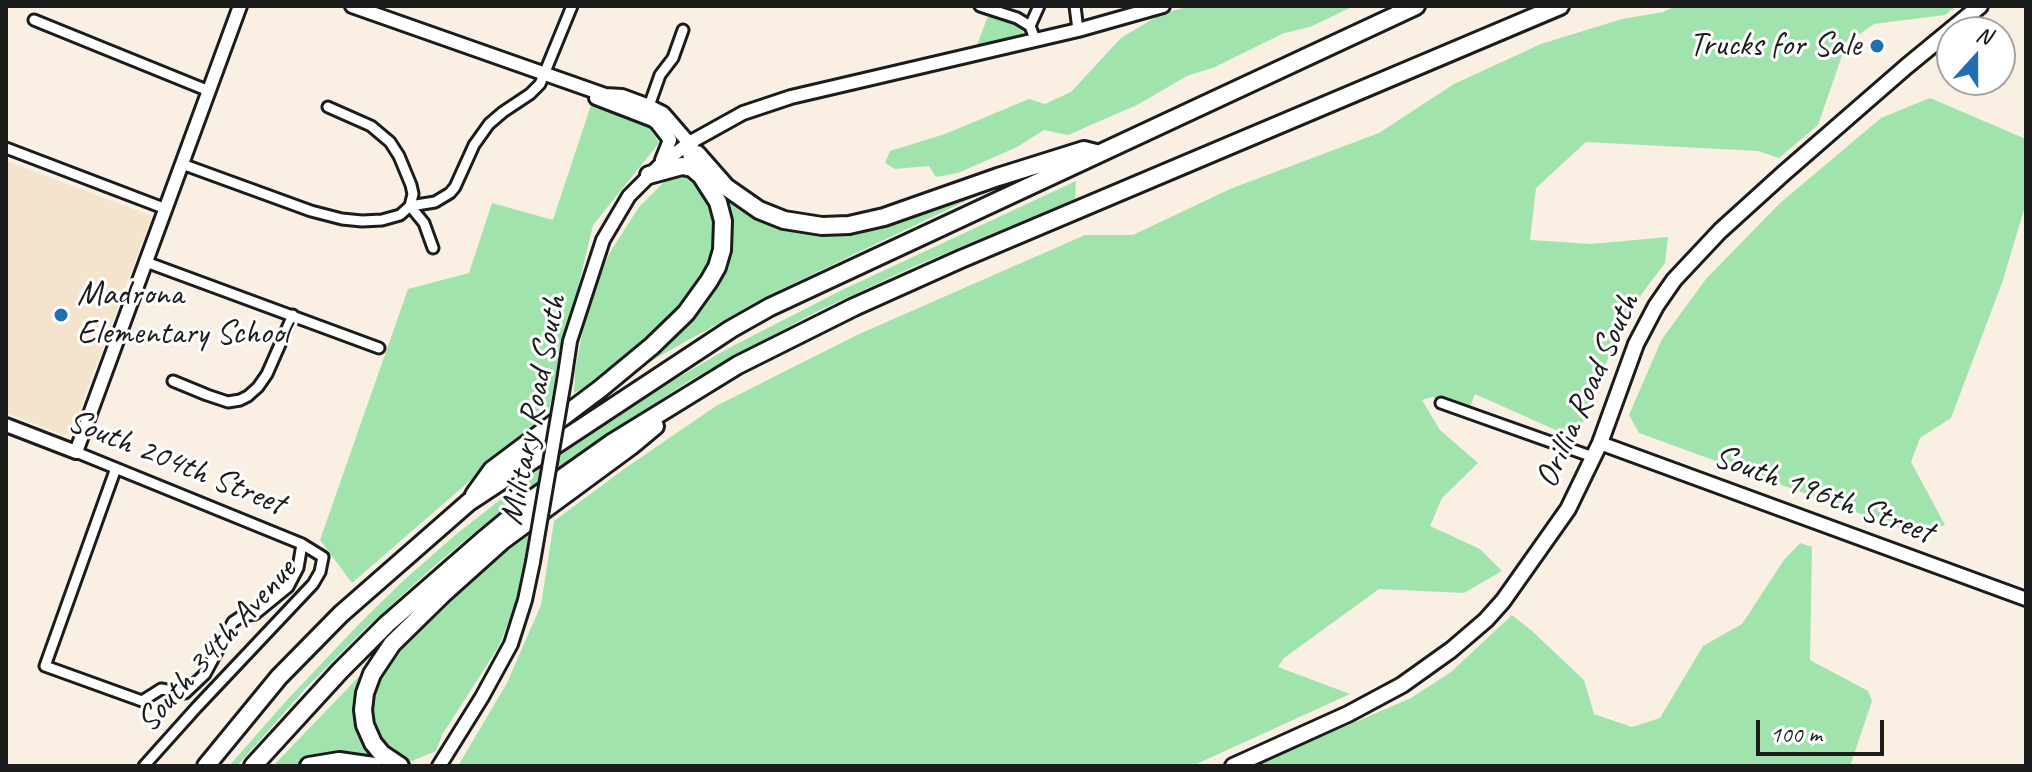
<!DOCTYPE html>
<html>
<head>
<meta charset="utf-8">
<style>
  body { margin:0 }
  #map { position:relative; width:2032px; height:772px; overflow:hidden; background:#f9efe2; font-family:Caveat,sans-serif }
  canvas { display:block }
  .frame { position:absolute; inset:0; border:8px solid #1c1c1c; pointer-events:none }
  .north { position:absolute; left:1936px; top:16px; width:80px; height:80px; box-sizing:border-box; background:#fff; border:2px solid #a4a4a4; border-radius:50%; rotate:21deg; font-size:22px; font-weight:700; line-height:32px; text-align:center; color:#1c1c1c }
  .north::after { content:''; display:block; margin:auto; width:28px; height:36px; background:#1f6fb2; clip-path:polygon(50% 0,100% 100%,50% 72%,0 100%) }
  .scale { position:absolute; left:1756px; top:720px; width:128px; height:36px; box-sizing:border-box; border:4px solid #1c1c1c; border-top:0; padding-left:10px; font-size:24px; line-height:28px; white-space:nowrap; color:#1c1c1c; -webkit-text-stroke:6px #fff; paint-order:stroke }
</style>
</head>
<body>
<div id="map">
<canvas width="2032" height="772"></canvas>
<div class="frame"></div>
<div class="north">N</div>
<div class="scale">100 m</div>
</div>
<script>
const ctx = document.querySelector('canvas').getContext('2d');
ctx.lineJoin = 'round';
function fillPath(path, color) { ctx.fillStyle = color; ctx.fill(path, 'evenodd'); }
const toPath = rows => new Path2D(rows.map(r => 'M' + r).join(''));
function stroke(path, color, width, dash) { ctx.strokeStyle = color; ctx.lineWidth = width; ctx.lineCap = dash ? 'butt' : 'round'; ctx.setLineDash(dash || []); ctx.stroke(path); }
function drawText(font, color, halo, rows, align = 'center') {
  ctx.font = font + ' Caveat,sans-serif'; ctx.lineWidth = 6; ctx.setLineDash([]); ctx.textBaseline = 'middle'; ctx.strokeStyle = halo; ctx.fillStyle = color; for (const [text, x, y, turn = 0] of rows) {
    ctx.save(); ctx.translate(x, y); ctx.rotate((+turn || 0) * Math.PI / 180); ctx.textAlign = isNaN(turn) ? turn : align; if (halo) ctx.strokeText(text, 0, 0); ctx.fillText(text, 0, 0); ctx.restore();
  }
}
const built = toPath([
  [6,161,152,216,72,430,68,434,61,434,6,413]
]);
const green = toPath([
  [1192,6,1354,6,1310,27,1284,33,1215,67,1187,76,1137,105,1068,135,1044,130,1017,147,958,173,936,177,929,166,895,169,885,163,890,151,945,134,1029,99,1045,104,1071,92,1121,38,1163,13],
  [1676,6,1956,6,1945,15,1874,24,1846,44,1818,125,1779,158,1758,151,1586,142,1536,188,1530,240,1591,244,1668,237,1665,263,1625,316,1576,439,1475,394,1469,410,1432,397,1422,400,1440,430,1478,463,1442,498,1430,526,1480,549,1502,571,1464,593,1379,589,1284,658,1278,667,1350,694,1192,766,458,766,507,683,541,605,554,521,627,467,716,406,857,335,1085,235,1133,235,1230,189,1379,133,1454,84,1541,44,1622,19,1663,12],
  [989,13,1022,26,1024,30,1023,34,1020,36,977,45],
  [1930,98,2026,139,2026,203,2002,283,1951,418,1920,438,1911,462,1945,525,1919,535,1639,433,1629,415,1662,339,1706,279,1779,204,1881,118],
  [592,102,648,124,659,143,593,225,548,413,352,583,320,540,408,289,469,273,492,203,553,220],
  [680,173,692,176,702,189,709,203,714,220,716,233,709,263,699,281,674,313,601,378,574,393,575,370,587,310,597,280,609,254,639,207,663,183],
  [1012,179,769,295,615,381,700,306,729,201,759,219,798,232,847,233],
  [1076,181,1075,199,913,267,814,313,689,381,598,440,558,468,560,454,591,432,646,396,727,349,842,290],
  [543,466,540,481,481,527,432,568,366,628,306,688,237,766,229,766,287,700,360,623,403,581,454,536],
  [530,529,517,600,499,646,442,735,436,751,412,761,394,756,380,739,371,714,376,688,387,665,409,639,478,573],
  [1800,543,1812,547,1810,660,1868,691,1872,701,1850,766,1254,766,1411,698,1451,672,1512,615,1532,631,1584,680,1594,714,1632,727,1660,718,1703,646,1742,624,1784,560],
  [372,663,361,736,369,750,382,765,371,762,312,759,295,766,273,766]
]);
const street = toPath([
  [980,6,1017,18,1030,26,1035,39],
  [1075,6,1078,30],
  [34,20,209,91],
  [1030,26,1039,6],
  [649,106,660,75,673,58,683,30],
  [328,107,371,126,390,142,399,156,411,185,413,194,410,206,435,202,450,193,455,187,474,145,489,124,503,112,530,94,540,84,572,6],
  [6,148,166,209],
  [182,164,311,211,342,219,362,221,382,220,400,215,410,206,424,223,433,248],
  [146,262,379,348],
  [173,381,207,395,228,402,240,400,248,396,258,387,267,374,293,315],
  [1441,403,1593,457],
  [76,452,302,544,323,557,320,572,313,584,196,708,144,766],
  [116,468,45,666,142,701,161,689,185,693,205,674,233,622,242,616,255,614,288,587,298,568,302,544]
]);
const secondary = toPath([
  [352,6,605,95,622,96,649,106,663,113,689,143],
  [596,98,653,120,657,123,670,140,662,160],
  [564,381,570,341,603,240,629,196,660,165,689,143,743,113,791,97,1078,30,1163,6],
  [6,425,76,452,240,6],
  [1600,443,2026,599],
  [439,766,482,697,511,644,525,600,533,562]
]);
const primary = toPath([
  [1233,766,1348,714,1402,685,1451,650,1486,620,1503,601,1568,509,1600,443,1636,344,1656,306,1674,280,1720,231,1784,173,1907,66,1980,6]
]);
const highway = toPath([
  [697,154,726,187,759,210,784,220,822,226,849,225,884,217,998,177,1084,150,1096,153],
  [649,175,682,166,692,168,699,174],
  [474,495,492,470,600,389,652,346,686,313,709,281,717,267,722,250,723,221,718,202,693,163,689,143],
  [206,766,279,677,341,614,469,502,731,329,770,307,1416,6],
  [253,766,340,671,387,624,482,541,535,497,613,442,738,365,854,307,961,259,1560,6],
  [309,766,339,761,374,766],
  [400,766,382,754,373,743,365,725,363,710,365,693,372,674,392,644,444,593,502,541,631,446,655,426]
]);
const secondaryBridge = toPath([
  [533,562,564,381]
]);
const markers = [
  [1877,46,8,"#1f6fb2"],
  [61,315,8,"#1f6fb2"]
];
const poiNames = [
  ["Trucks for Sale",1861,46],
  ["Madrona",77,295,"left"],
  ["Elementary School",77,334,"left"]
];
const streetNames = [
  ["Orillia Road South",1588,391,-66],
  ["Military Road South",534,410,-79],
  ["South 204th Street",176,463,22],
  ["South 196th Street",1823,495,20],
  ["South 34th Avenue",217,646,-48]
];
fillPath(built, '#f5e4cd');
fillPath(green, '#a1e3ad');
stroke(street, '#1c1c1c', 15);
stroke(secondary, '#1c1c1c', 18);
stroke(primary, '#1c1c1c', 20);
stroke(highway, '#1c1c1c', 22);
stroke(street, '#fff', 9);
stroke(secondary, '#fff', 12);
stroke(primary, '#fff', 14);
stroke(highway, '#fff', 16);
stroke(secondaryBridge, '#1c1c1c', 18, []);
stroke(secondaryBridge, '#fff', 12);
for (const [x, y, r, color] of markers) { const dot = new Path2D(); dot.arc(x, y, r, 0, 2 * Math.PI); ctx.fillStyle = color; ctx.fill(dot); stroke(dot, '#fff', 3); }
drawText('34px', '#1c1c1c', '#fff', poiNames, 'right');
drawText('34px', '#1c1c1c', '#fff', streetNames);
</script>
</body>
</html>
